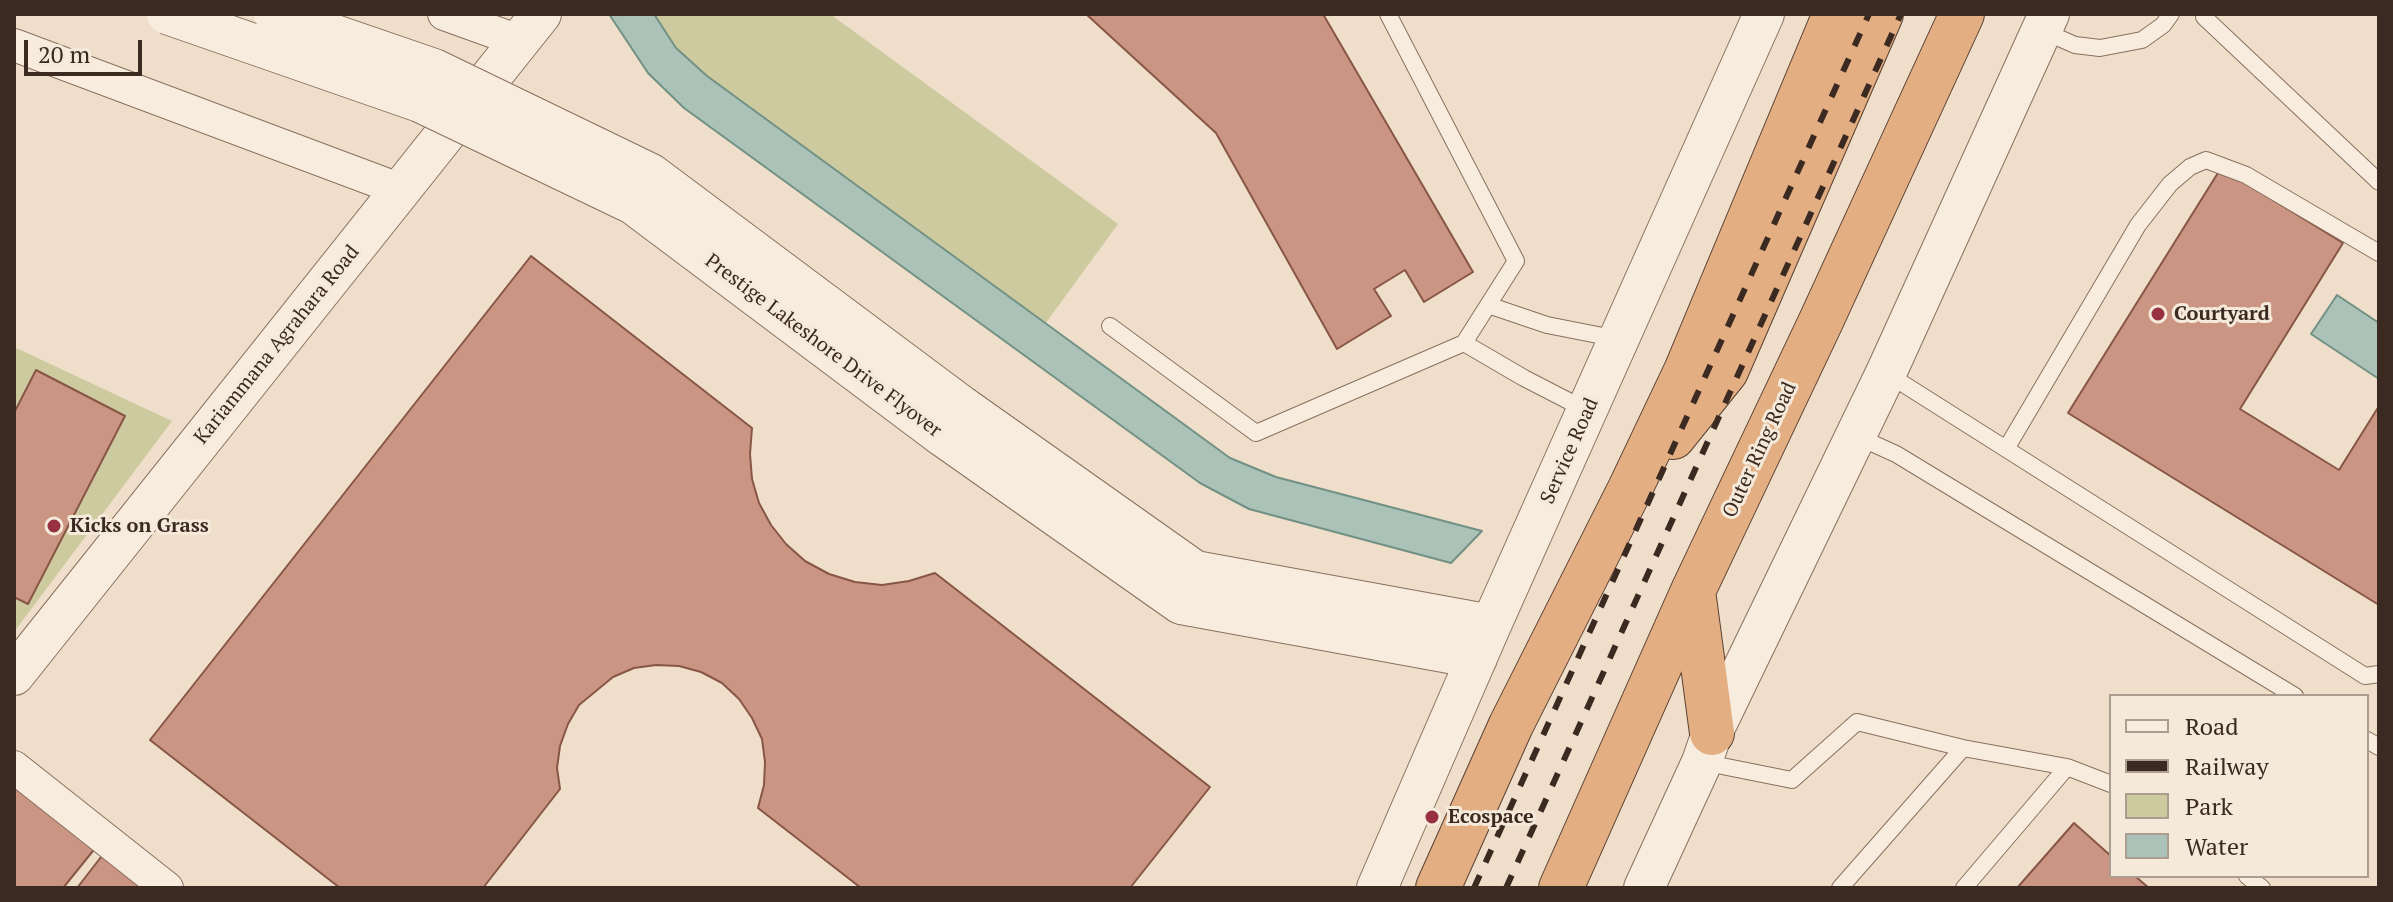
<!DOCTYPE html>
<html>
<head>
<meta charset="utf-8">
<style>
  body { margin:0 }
  #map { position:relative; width:2393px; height:902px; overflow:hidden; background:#eedeca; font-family:"PT Serif",serif }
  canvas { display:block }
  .frame { position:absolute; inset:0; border:16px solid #3b2a22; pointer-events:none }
  .legend { position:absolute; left:2109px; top:694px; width:260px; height:184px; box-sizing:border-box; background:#f5e9da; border:2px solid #ab9d90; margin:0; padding:10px 14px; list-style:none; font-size:24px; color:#3b2a22 }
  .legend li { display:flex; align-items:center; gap:16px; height:40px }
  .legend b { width:40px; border:2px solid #ab9d90 }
  .scale { position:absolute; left:24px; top:40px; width:118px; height:36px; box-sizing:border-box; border:4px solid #3b2a22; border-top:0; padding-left:10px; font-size:24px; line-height:28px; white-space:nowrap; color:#3b2a22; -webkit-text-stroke:6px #f5e9da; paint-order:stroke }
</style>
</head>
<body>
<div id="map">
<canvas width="2393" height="902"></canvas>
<div class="frame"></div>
<ul class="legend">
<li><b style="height:10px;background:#f8ecde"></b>Road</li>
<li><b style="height:10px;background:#3b2a22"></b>Railway</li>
<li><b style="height:22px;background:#ccca9e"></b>Park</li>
<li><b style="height:22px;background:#abc2b8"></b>Water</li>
</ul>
<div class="scale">20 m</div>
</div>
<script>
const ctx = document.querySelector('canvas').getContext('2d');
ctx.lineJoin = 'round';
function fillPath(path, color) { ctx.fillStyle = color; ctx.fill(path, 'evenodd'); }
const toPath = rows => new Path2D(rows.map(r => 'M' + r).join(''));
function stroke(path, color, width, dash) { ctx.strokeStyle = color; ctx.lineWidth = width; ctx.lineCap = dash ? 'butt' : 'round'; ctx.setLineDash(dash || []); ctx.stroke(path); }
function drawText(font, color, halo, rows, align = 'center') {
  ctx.font = font + ' "PT Serif",serif'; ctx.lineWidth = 6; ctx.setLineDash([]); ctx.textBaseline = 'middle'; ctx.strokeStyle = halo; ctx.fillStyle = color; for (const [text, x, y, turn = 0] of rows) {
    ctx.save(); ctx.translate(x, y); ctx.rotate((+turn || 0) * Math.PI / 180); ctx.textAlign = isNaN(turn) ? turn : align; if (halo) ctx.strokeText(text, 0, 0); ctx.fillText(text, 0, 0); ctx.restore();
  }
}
const green = toPath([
  [654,14,830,14,1118,224,1045,324,707,76,676,48],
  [14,347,172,421,14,632]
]);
const water = toPath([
  [609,14,654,14,676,48,707,76,1230,458,1276,477,1482,531,1451,563,1249,509,1200,483,684,108,648,73,609,14],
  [2337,295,2379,323,2379,379,2311,334,2337,295]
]);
const building = toPath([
  [1086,14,1323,14,1473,272,1424,302,1405,270,1374,289,1391,316,1337,349,1216,133,1086,14],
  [2221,168,2343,243,2240,409,2339,470,2379,406,2379,605,2068,413,2221,168],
  [531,256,752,428,750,454,752,479,759,503,771,525,786,544,805,561,829,574,855,582,882,585,909,581,935,573,1210,787,1130,888,861,888,758,808,764,785,765,762,762,739,752,718,739,699,722,683,701,672,679,666,656,665,634,668,613,677,579,705,568,724,560,746,557,768,560,789,483,888,340,888,150,740,531,256],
  [36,370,125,416,28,604,14,597,14,413,36,370],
  [14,772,101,841,63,888,14,888,14,772],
  [2074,823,2111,856,2111,876,2135,876,2149,888,2017,888,2074,823],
  [108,848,153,888,77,888,108,848]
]);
const service = toPath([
  [2204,17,2379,182],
  [2043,31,2075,45,2100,48,2142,40,2163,25,2171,14],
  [1488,305,1547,325,1618,339],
  [1110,326,1256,433,1464,343,1516,261,1388,14],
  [1464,343,1524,378,1588,411],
  [1886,373,2365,676,2379,674],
  [1856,436,1896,454,2295,696],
  [2006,449,2138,225,2170,184,2190,167,2206,160,2246,175,2379,253],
  [2367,740,2379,747],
  [1702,762,1792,780,1857,722,1963,748,2067,767,2111,784],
  [2247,876,2262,888],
  [1840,888,1963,748],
  [1964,888,2067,767]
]);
const minor = toPath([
  [444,14,519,41],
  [14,45,401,190],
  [14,767,167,888]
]);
const tertiary = toPath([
  [963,407,1195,571,1491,625],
  [941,435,1181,604,1477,658],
  [14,675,541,14],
  [1377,888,1491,625,1764,14],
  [1644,888,1702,762,1712,733,1886,373,2049,14]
]);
const trunk = toPath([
  [1673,437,1726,371,1881,14],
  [1693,591,1712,733],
  [1438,888,1511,725,1630,489,1686,371,1835,14],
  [1561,888,1693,591,1821,321,1962,14]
]);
const rail = toPath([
  [1474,888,1869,14],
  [1506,888,1901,14]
]);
const tertiaryBridge = toPath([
  [167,14,420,102,633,204,941,435],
  [274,14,434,69,651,174,963,407]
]);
const markers = [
  [2158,314,8,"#973141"],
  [54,526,8,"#973141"],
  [1432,817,8,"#973141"]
];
const poiNames = [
  ["Courtyard",2174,314],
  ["Kicks on Grass",70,526],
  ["Ecospace",1448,817]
];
const streetNames = [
  ["Kariammana Agrahara Road",277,345,-51],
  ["Prestige Lakeshore Drive Flyover",823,346,37],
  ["Outer Ring Road",1760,450,-65],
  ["Service Road",1570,451,-66]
];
fillPath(green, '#ccca9e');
fillPath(water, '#abc2b8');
stroke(water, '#719184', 2);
fillPath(building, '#ca9582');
stroke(building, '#885646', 2);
stroke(service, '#8a705f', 18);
stroke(minor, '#8a705f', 34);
stroke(tertiary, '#8a705f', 42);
stroke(trunk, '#583f33', 46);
stroke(service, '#f8ecde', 16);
stroke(minor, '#f8ecde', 32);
stroke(tertiary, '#f8ecde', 40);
stroke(trunk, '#e3af82', 44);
stroke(rail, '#3b2a22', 6, [14, 14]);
stroke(tertiaryBridge, '#8a705f', 42, []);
stroke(tertiaryBridge, '#f8ecde', 40);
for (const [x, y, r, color] of markers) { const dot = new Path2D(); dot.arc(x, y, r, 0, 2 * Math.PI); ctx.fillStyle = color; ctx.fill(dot); stroke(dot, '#f5e9da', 3); }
drawText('bold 20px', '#3b2a22', '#f5e9da', poiNames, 'left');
drawText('20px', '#3b2a22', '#f5e9da', streetNames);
</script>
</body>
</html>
